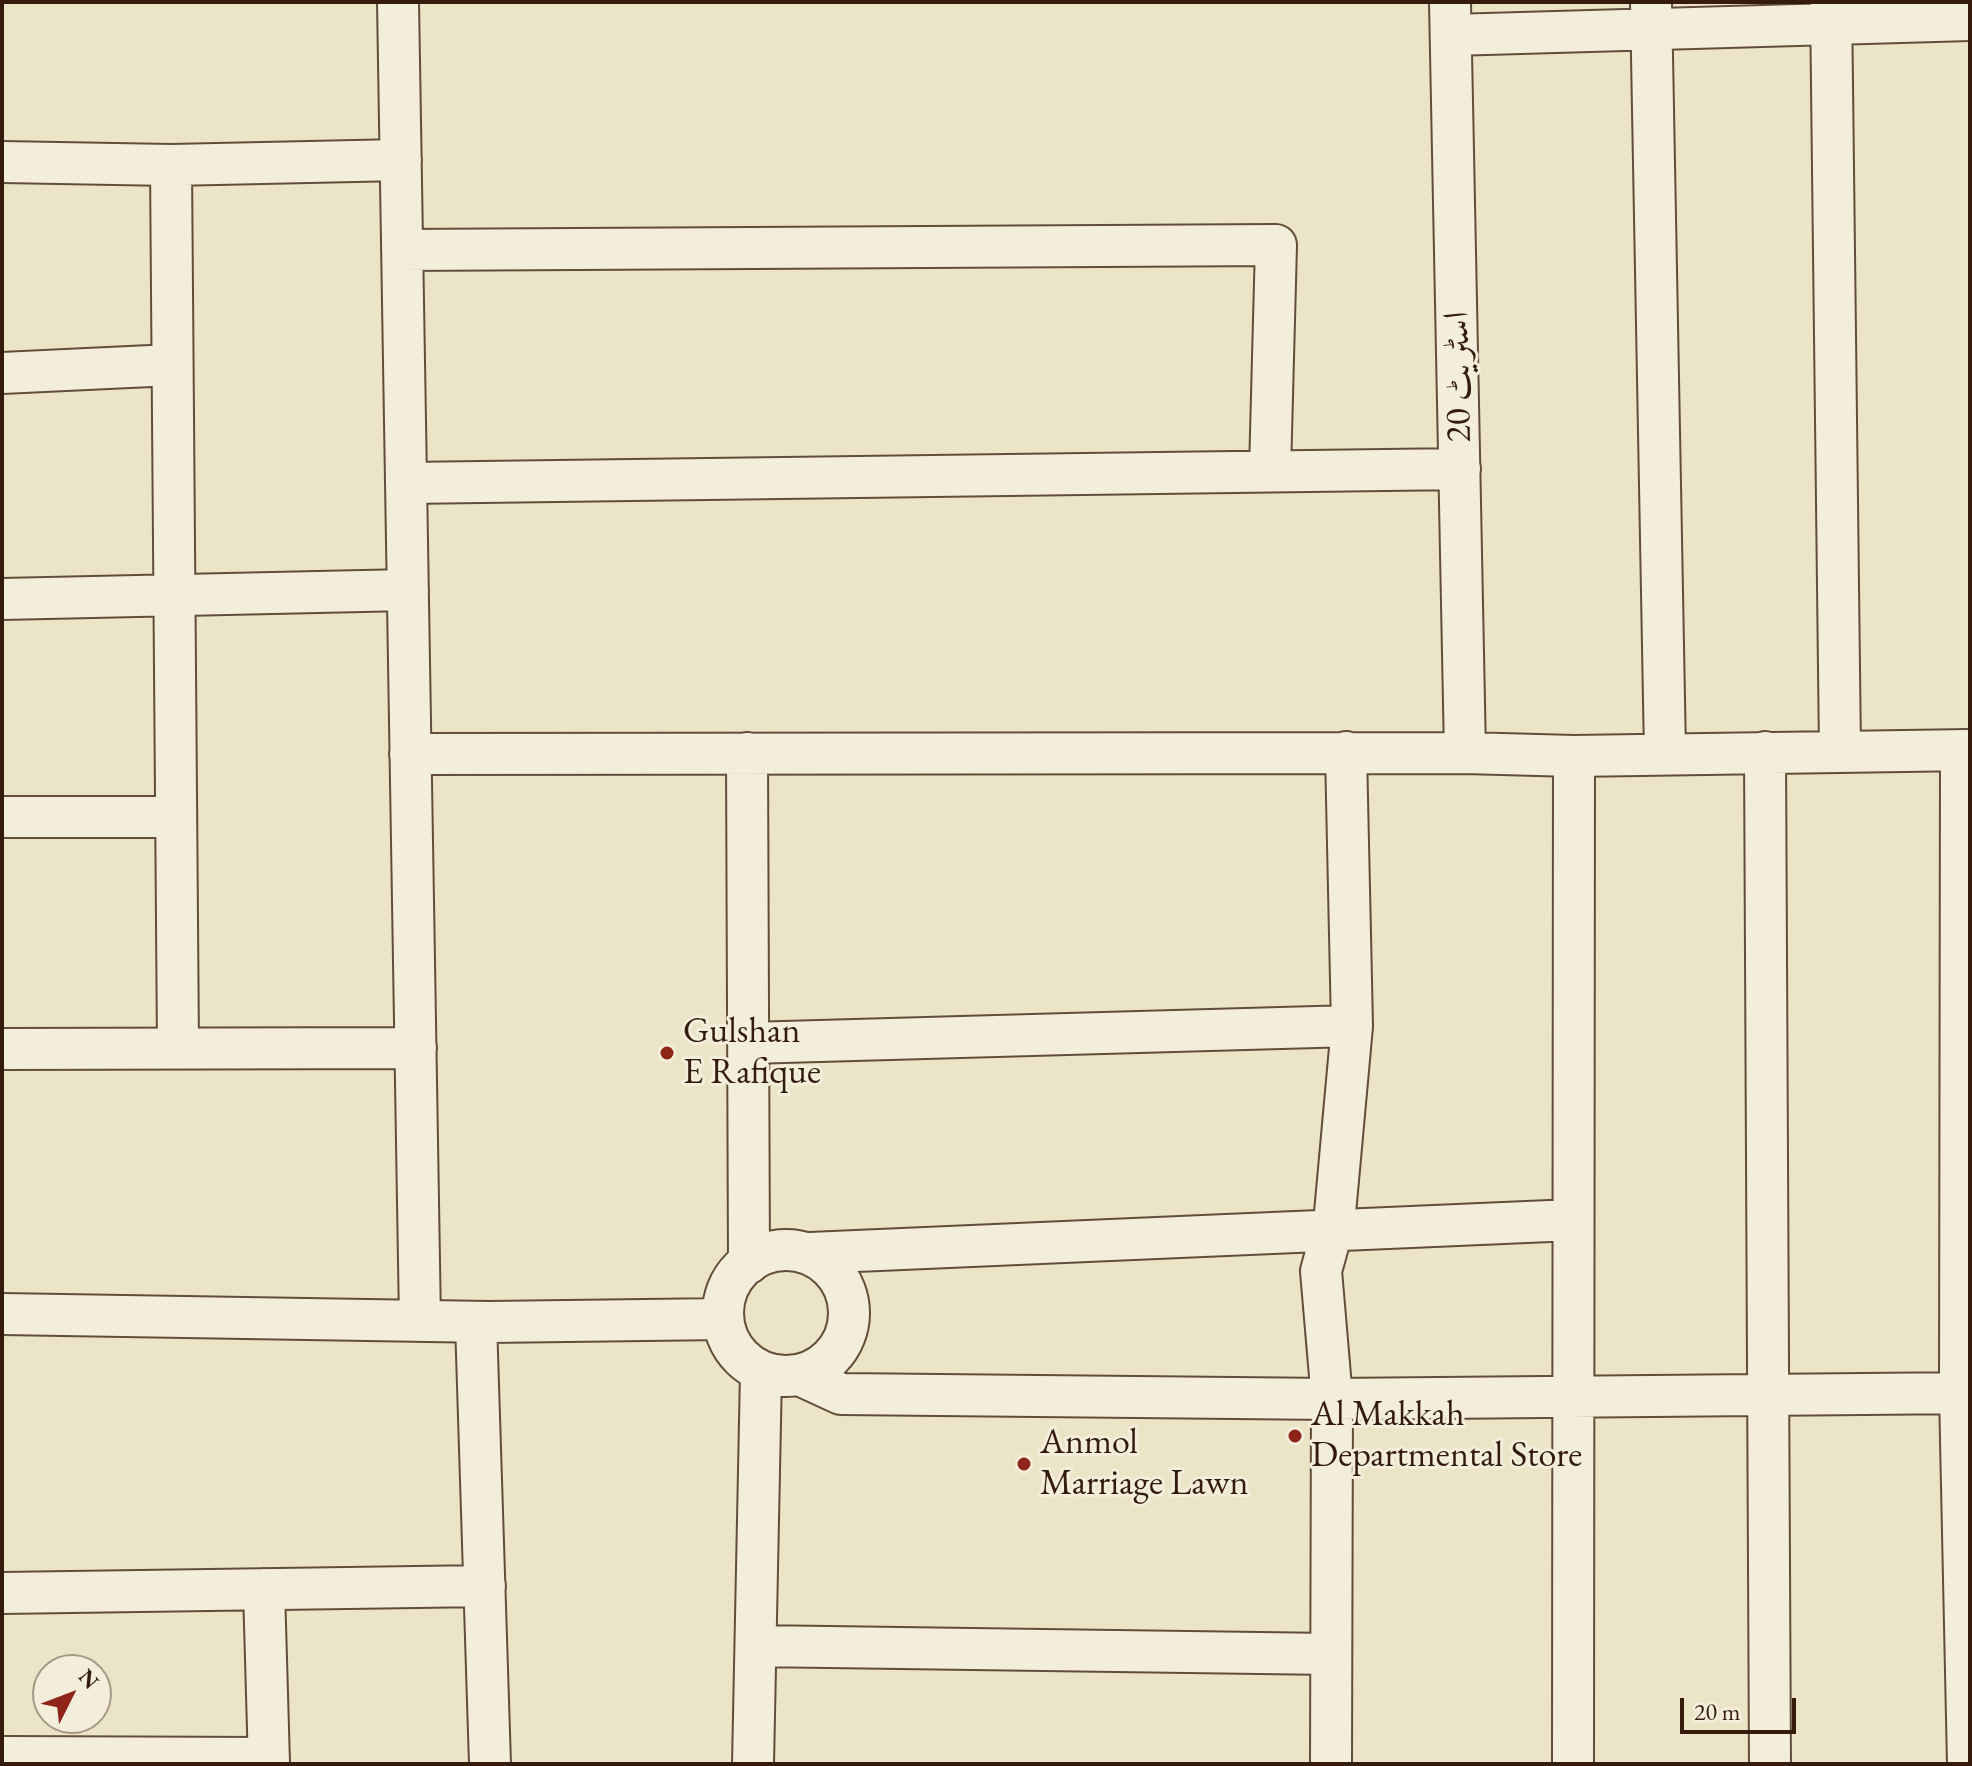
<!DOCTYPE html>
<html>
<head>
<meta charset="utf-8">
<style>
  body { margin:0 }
  #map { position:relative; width:1972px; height:1766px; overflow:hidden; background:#ece4c7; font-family:"EB Garamond",serif }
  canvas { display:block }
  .frame { position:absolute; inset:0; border:4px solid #351b0b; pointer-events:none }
  .north { position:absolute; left:32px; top:1654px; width:80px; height:80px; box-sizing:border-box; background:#f3eddb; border:2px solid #a79988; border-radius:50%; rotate:48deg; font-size:22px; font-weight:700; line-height:32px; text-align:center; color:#351b0b }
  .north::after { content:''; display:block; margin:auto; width:28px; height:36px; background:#8f2418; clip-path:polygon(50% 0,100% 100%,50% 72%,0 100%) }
  .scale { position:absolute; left:1680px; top:1698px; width:116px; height:36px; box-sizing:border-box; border:4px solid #351b0b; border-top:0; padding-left:10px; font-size:24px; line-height:28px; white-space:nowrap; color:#351b0b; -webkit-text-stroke:6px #f3eddb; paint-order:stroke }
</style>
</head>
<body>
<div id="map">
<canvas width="1972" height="1766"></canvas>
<div class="frame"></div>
<div class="north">N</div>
<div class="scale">20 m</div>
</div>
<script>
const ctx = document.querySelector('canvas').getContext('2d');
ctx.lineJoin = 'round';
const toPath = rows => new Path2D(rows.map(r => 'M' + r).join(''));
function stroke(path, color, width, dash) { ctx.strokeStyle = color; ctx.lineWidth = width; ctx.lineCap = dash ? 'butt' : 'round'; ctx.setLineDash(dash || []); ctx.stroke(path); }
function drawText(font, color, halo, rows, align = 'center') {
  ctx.font = font + ' "EB Garamond",Amiri,serif'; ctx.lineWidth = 6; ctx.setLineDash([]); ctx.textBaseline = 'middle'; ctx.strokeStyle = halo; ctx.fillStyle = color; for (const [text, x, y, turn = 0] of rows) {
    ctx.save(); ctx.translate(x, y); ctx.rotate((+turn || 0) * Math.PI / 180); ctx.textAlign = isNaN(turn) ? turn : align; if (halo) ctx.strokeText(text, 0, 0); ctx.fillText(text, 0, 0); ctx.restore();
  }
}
const minor = toPath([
  [398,2,420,1321],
  [1450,2,1465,753],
  [1651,2,1665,753],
  [1831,2,1840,751],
  [1452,35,1970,20],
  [2,162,171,165,401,160],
  [171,165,178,1047],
  [402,250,1276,245,1270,471],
  [2,373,172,365],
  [406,483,1460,469],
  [2,599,408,590],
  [1961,750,1960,1393,1968,1764],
  [1765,752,1770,1764],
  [747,753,749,1263],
  [410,754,1465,753,1574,756,1970,750],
  [2,817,176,817],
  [748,1043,1352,1026],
  [2,1049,416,1048],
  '723 1313a63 63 0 1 1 126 0a63 63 0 1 1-126 0Z',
  [810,1253,1573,1220],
  [2,1314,489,1322,723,1319],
  [476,1322,490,1764],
  [802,1376,841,1394,1332,1399,1970,1393],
  [264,1589,269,1764],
  [2,1593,485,1586],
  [756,1646,1331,1654],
  [2,1757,269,1758],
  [753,1764,761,1373],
  [1331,1764,1332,1399,1321,1271,1334,1224,1352,1026,1346,752],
  [1573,1764,1574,756]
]);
const markers = [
  [667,1053,8,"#8f2418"],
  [1295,1436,8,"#8f2418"],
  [1024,1464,8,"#8f2418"]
];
const streetNames = [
  ["اسٹریٹ 20",1459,377,-91]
];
const poiNames = [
  ["Gulshan",683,1032],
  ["E Rafique",683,1073],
  ["Al Makkah",1311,1415],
  ["Departmental Store",1311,1456],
  ["Anmol",1040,1443],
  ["Marriage Lawn",1040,1484]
];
stroke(minor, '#634d3a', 44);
stroke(minor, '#f3eddb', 40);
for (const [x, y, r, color] of markers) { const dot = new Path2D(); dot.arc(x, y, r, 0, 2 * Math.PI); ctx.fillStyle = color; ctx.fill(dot); stroke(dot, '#f3eddb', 3); }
drawText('36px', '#351b0b', '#f3eddb', streetNames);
drawText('36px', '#351b0b', '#f3eddb', poiNames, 'left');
</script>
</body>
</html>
